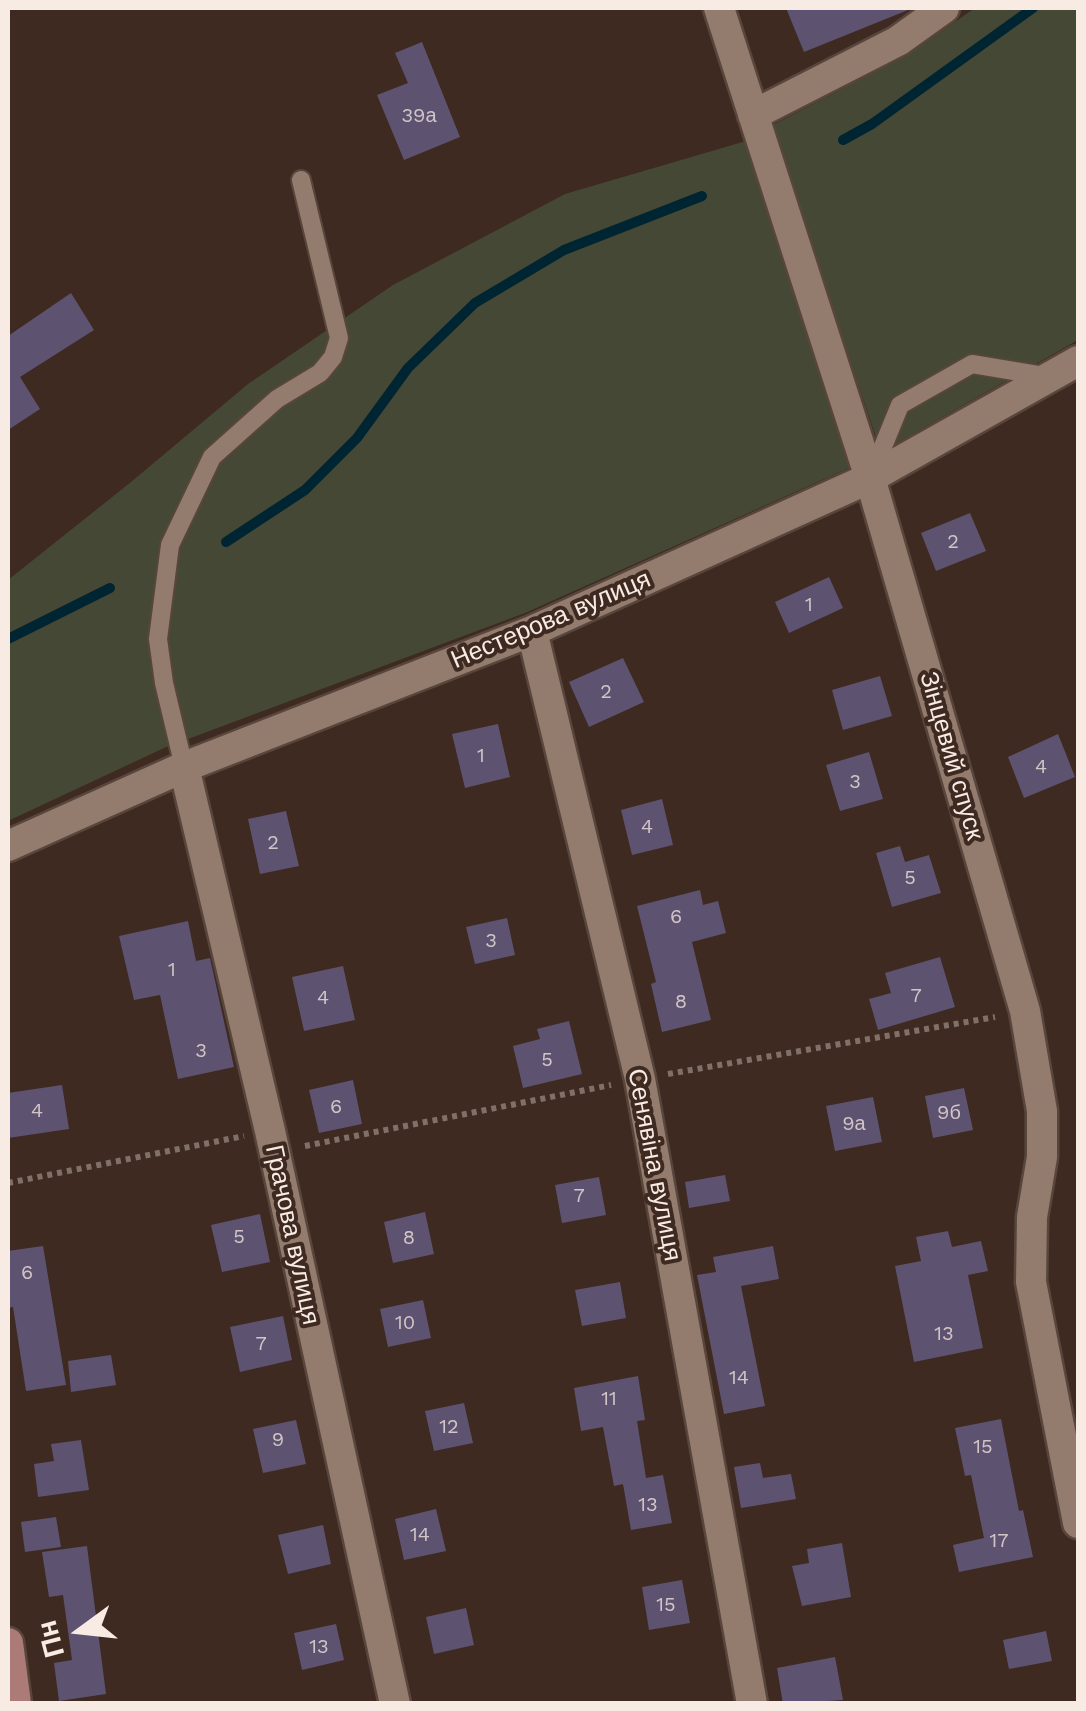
<!DOCTYPE html>
<html>
<head>
<meta charset="utf-8">
<style>
  body { margin:0 }
  #map { position:relative; width:1086px; height:1711px; overflow:hidden; background:#3e2a20; font-family:"Work Sans",sans-serif }
  canvas { display:block }
  .frame { position:absolute; inset:0; border:10px solid #f8ebe4; pointer-events:none }
  .north { position:absolute; left:30px; top:1581px; width:100px; height:100px; -webkit-text-stroke:8px #3e2a20; paint-order:stroke; rotate:255deg; font-size:28px; font-weight:700; line-height:40px; text-align:center; color:#f8ebe4 }
  .north::after { content:''; display:block; margin:auto; width:35px; height:45px; background:#f8ebe4; clip-path:polygon(50% 0,100% 100%,50% 72%,0 100%) }
</style>
</head>
<body>
<div id="map">
<canvas width="1086" height="1711"></canvas>
<div class="frame"></div>
<div class="north">Пн</div>
</div>
<script>
const ctx = document.querySelector('canvas').getContext('2d');
ctx.lineJoin = 'round';
function fillPath(path, color) { ctx.fillStyle = color; ctx.fill(path, 'evenodd'); }
const toPath = rows => new Path2D(rows.map(r => 'M' + r).join(''));
function stroke(path, color, width, dash) { ctx.strokeStyle = color; ctx.lineWidth = width; ctx.lineCap = dash ? 'butt' : 'round'; ctx.setLineDash(dash || []); ctx.stroke(path); }
function drawText(font, color, halo, rows, align = 'center') {
  ctx.font = font + ' "Work Sans",sans-serif'; ctx.lineWidth = 8; ctx.setLineDash([]); ctx.textBaseline = 'middle'; ctx.strokeStyle = halo; ctx.fillStyle = color; for (const [text, x, y, turn = 0] of rows) {
    ctx.save(); ctx.translate(x, y); ctx.rotate((+turn || 0) * Math.PI / 180); ctx.textAlign = isNaN(turn) ? turn : align; if (halo) ctx.strokeText(text, 0, 0); ctx.fillText(text, 0, 0); ctx.restore();
  }
}
const green = toPath([
  [975,8,1078,8,1078,340,881,452,771,126,907,55],
  [746,141,849,468,525,613,164,748,8,821,8,580,131,482,248,384,393,285,565,194]
]);
const stream = toPath([
  [843,140,872,124,1033,8],
  [226,542,305,490,357,438,408,368,475,303,564,250,702,196],
  [8,639,110,588]
]);
const building = toPath([
  [786,8,913,8,804,52],
  [422,42,460,137,404,160,377,95,408,83,395,53],
  [71,293,94,330,20,377,40,409,8,430,8,336],
  [970,513,986,551,936,571,921,533],
  [829,577,843,608,789,633,775,602],
  [623,658,644,702,589,727,569,682],
  [880,676,892,716,843,730,832,690],
  [498,724,510,777,465,788,452,734],
  [1058,734,1075,777,1024,798,1008,757],
  [869,752,883,799,840,811,826,765],
  [662,799,673,845,632,855,621,810],
  [286,811,299,866,260,874,248,819],
  [900,846,905,862,929,855,941,893,892,907,876,853],
  [700,890,703,905,718,901,726,933,692,942,711,1020,662,1032,651,984,656,982,637,906],
  [507,918,515,955,475,964,466,927],
  [188,921,196,961,210,958,234,1067,178,1079,160,995,134,1000,119,936],
  [940,957,955,1007,878,1030,869,999,891,993,885,973],
  [343,966,355,1020,304,1031,292,977],
  [569,1021,582,1074,523,1088,513,1046,540,1039,537,1029],
  [353,1080,362,1124,319,1133,309,1090],
  [62,1085,69,1129,8,1138,8,1093],
  [964,1088,973,1130,933,1138,925,1096],
  [873,1097,882,1142,835,1151,826,1106],
  [725,1175,730,1201,689,1208,685,1182],
  [599,1177,606,1215,562,1223,555,1185],
  [425,1212,434,1254,393,1263,384,1222],
  [260,1214,270,1262,222,1272,211,1225],
  [948,1231,952,1247,981,1241,988,1271,968,1275,983,1348,914,1362,895,1266,921,1261,916,1237],
  [43,1246,66,1385,26,1391,13,1307,8,1308,8,1251],
  [773,1246,779,1279,741,1286,765,1406,724,1414,697,1275,716,1272,713,1257],
  [620,1282,626,1318,582,1326,575,1290],
  [423,1300,431,1338,388,1347,380,1309],
  [283,1316,292,1360,240,1372,230,1327],
  [111,1355,116,1385,71,1392,68,1361],
  [638,1376,645,1420,637,1421,646,1478,663,1475,672,1523,631,1530,623,1484,614,1486,603,1427,581,1431,574,1388],
  [464,1403,473,1443,434,1451,425,1411],
  [1001,1419,1019,1511,1023,1510,1033,1557,959,1572,953,1545,984,1538,971,1475,965,1476,955,1428],
  [296,1420,306,1464,263,1473,253,1429],
  [81,1440,89,1490,38,1497,34,1464,54,1461,51,1444],
  [760,1463,763,1478,791,1474,796,1499,741,1508,734,1467],
  [436,1509,446,1551,404,1560,395,1519],
  [56,1517,61,1547,25,1552,21,1522],
  [323,1525,331,1564,288,1574,278,1535],
  [842,1543,851,1597,802,1606,792,1566,809,1563,807,1549],
  [87,1546,106,1694,59,1701,54,1663,72,1660,63,1595,49,1597,42,1552],
  [682,1580,690,1623,649,1630,642,1587],
  [466,1608,474,1645,434,1654,426,1617],
  [336,1624,344,1660,302,1670,294,1633],
  [1046,1631,1052,1661,1009,1669,1003,1640],
  [835,1657,843,1700,783,1704,777,1668]
]);
const path = toPath([
  [668,1074,995,1017],
  [305,1146,611,1085],
  [8,1183,244,1136]
]);
const lane = toPath([
  [871,476,900,405,972,364,1050,377],
  [184,767,164,683,158,639,170,545,212,457,277,399,320,373,333,357,339,338,301,180]
]);
const street = toPath([
  [719,8,870,478,1025,1011,1042,1111,1042,1157,1032,1217,1031,1282,1078,1523],
  [753,115,898,41,944,8],
  [532,631,640,1079,752,1704],
  [184,767,270,1131,395,1704],
  [8,846,184,767,532,631,870,478,1078,361]
]);
const secondary = toPath([
  [8,1643,16,1704]
]);
const numberNames = [
  ["39а",419,116],
  ["2",953,542],
  ["1",809,605],
  ["2",606,692],
  ["1",481,756],
  ["4",1041,767],
  ["3",855,782],
  ["4",647,827],
  ["2",273,843],
  ["5",910,878],
  ["6",676,917],
  ["3",491,941],
  ["1",172,970],
  ["7",916,996],
  ["4",323,998],
  ["8",681,1002],
  ["3",201,1051],
  ["5",547,1060],
  ["6",336,1107],
  ["4",37,1111],
  ["9б",949,1113],
  ["9а",854,1124],
  ["7",579,1196],
  ["5",239,1237],
  ["8",409,1238],
  ["6",27,1273],
  ["10",405,1323],
  ["13",944,1334],
  ["7",261,1344],
  ["14",739,1378],
  ["11",609,1399],
  ["12",449,1427],
  ["9",278,1440],
  ["15",983,1447],
  ["13",648,1505],
  ["14",420,1535],
  ["17",999,1541],
  ["15",666,1605],
  ["13",319,1647]
];
const streetNames = [
  ["Нестерова вулиця",551,620,-23],
  ["Зінцевий спуск",951,756,74],
  ["Сенявіна вулиця",654,1165,79],
  ["Грачова вулиця",292,1235,78]
];
fillPath(green, '#454834');
stroke(stream, '#002532', 10);
fillPath(building, '#5d5370');
stroke(lane, '#58463d', 22);
stroke(street, '#58463d', 35);
stroke(secondary, '#58463d', 35);
stroke(path, '#817067', 6, [5, 5]);
stroke(lane, '#937b6e', 18);
stroke(street, '#937b6e', 30);
stroke(secondary, '#ac7b78', 30);
drawText('20px', '#d1c5c7', null, numberNames);
drawText('25px', '#f8ebe4', '#3e2a20', streetNames);
</script>
</body>
</html>
